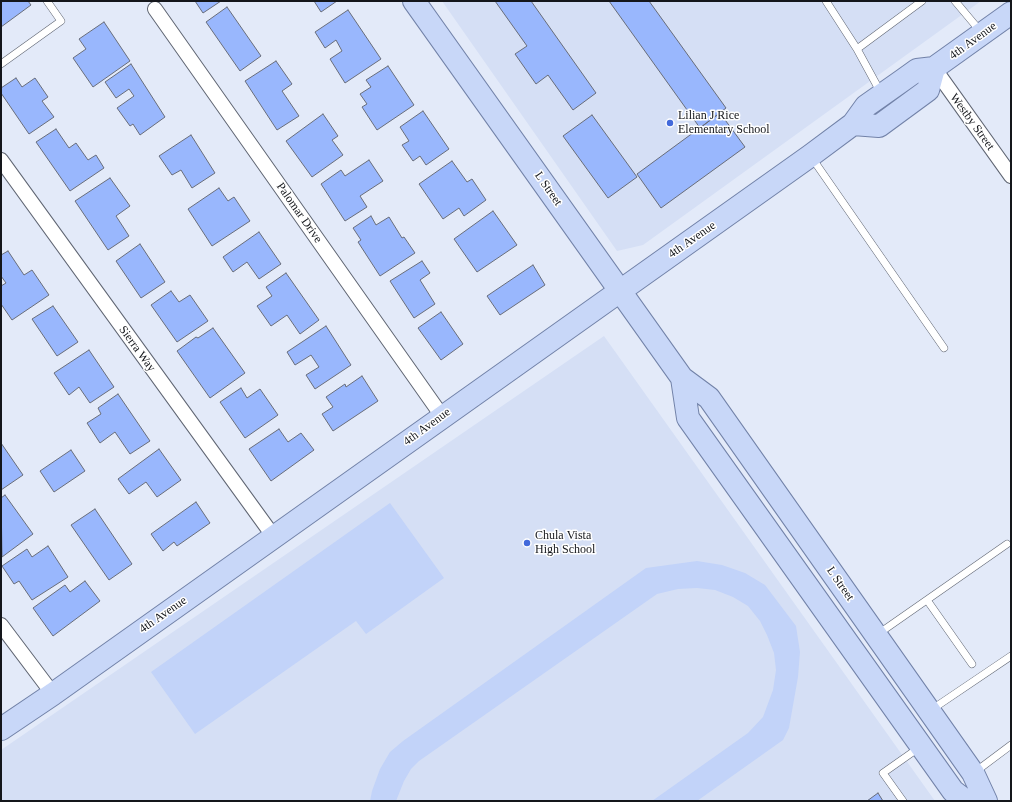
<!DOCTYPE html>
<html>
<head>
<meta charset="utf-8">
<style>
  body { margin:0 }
  #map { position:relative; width:1012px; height:802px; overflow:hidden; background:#e3eaf9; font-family:Georgia,serif }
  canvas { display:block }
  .frame { position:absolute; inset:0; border:2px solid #14161b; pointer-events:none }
</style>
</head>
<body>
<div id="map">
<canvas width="1012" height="802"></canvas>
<div class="frame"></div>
</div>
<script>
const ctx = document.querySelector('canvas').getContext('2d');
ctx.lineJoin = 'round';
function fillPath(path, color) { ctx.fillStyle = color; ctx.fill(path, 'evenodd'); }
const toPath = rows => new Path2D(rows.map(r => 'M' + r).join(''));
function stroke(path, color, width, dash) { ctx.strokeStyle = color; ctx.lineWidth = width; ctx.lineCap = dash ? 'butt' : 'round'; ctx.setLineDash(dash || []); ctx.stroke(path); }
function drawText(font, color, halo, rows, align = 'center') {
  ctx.font = font + ' Georgia,serif'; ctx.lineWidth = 3; ctx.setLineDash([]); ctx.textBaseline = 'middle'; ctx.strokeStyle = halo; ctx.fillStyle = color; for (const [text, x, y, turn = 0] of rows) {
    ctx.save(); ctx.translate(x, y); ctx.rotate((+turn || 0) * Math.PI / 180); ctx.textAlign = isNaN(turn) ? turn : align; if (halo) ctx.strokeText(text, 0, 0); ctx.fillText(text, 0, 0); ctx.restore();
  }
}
const built = toPath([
  [442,1,981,1,643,245,617,251],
  [604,336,935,801,1,801,1,750]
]);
const green = toPath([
  [390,503,444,578,366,634,356,621,195,734,151,672],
  [697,561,722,565,745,573,765,585,796,626,800,652,798,677,789,728,783,740,697,801,652,801,748,733,763,717,773,690,776,670,774,653,767,635,760,621,748,606,733,597,715,590,697,588,678,589,657,594,419,761,411,769,404,781,396,801,370,801,372,791,380,769,390,752,403,741,646,568]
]);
const building = toPath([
  [1,1,28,1,31,5,1,27,1,1],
  [195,1,221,1,203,13,195,1],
  [314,1,337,1,321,12,314,1],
  [495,1,531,1,596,93,573,110,548,75,536,84,515,54,527,46,495,1],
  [609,1,649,1,726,108,700,128,609,1],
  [227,7,261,56,240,71,206,22,227,7],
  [348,10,381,59,345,83,330,59,342,51,336,40,325,48,315,32,348,10],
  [104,22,130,61,93,87,73,58,86,49,79,39,104,22],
  [276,61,292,84,282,91,299,116,277,130,245,81,276,61],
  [131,64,165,117,140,135,133,124,130,126,117,108,134,96,129,89,116,98,105,82,131,64],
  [388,66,414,105,377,130,362,107,367,104,360,94,371,87,366,80,388,66],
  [16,78,22,87,35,78,48,97,42,101,54,117,29,134,1,93,1,88,16,78],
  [423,111,449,149,426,165,420,156,413,161,402,145,409,141,400,127,423,111],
  [720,113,745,147,661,208,637,174,720,113],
  [323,114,338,136,332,140,343,155,312,177,286,141,323,114],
  [592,115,637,177,608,198,563,136,592,115],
  [56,129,69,148,76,143,88,160,96,155,104,168,70,191,36,142,56,129],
  [191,135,215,173,192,188,181,170,172,175,159,156,191,135],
  [369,160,383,181,360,196,367,207,345,221,321,184,341,170,345,176,369,160],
  [452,161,467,182,472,179,486,200,464,216,459,208,443,219,419,184,452,161],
  [110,178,130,206,116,216,129,236,108,250,75,201,110,178],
  [219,188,228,201,234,197,250,221,212,246,188,209,219,188],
  [493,211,517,245,477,272,454,239,493,211],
  [371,216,376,225,389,217,402,238,404,237,415,253,380,276,358,242,361,240,353,228,371,216],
  [259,232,281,264,259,279,247,262,233,272,223,257,259,232],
  [140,244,165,282,141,298,116,261,140,244],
  [8,251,24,275,32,270,49,295,12,320,1,304,1,286,6,283,1,276,1,255,8,251],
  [422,261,430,273,420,280,435,304,414,318,390,281,422,261],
  [533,265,545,285,500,315,487,296,533,265],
  [286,273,319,320,300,334,287,315,271,326,257,306,272,296,266,287,286,273],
  [171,291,179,302,190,295,208,321,177,342,151,305,171,291],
  [53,306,78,342,57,356,32,319,53,306],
  [441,312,463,344,441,360,418,328,441,312],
  [326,326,351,365,315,389,306,375,319,367,311,355,295,365,287,352,326,326],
  [213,328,245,373,210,398,177,351,196,337,198,338,213,328],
  [89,350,114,387,90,403,79,387,69,395,54,373,89,350],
  [362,376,378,401,333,431,322,414,333,407,326,397,345,384,346,387,362,376],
  [241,388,247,398,260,389,278,415,245,438,220,402,241,388],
  [118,394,150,441,130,454,115,432,100,443,87,423,101,414,98,408,118,394],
  [279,429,288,442,301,433,314,450,271,481,249,449,279,429],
  [1,443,23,475,1,490,1,443],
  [159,449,181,480,157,497,146,482,129,494,118,479,159,449],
  [71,450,85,471,54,492,40,471,71,450],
  [5,495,33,534,2,557,1,498,5,495],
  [196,502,210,523,177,546,174,542,163,551,151,534,196,502],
  [95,509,132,564,109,580,71,525,95,509],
  [48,546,68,577,32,600,19,581,14,584,2,566,27,549,32,557,48,546],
  [85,581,100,601,53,636,33,608,65,585,70,592,85,581],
  [878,793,883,801,867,801,878,793]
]);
const lane = toPath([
  [826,1,857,49,881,93],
  [955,1,981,32],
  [857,49,922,1],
  [1,64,61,21,47,1],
  [812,158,944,348],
  [927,600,972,664],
  [878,634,1007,544],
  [931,710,1011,656],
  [975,772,1011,745],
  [903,801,883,773,920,747]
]);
const street = toPath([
  [155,9,442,416],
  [934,68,1011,176],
  [1,160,274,537],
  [1,625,53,694]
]);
const primary = toPath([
  [414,1,682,378,709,398,973,773,986,801],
  [853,124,879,126,928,90,934,68],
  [682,378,688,418,953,791,966,801],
  [1,729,53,694,810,156,853,124,866,106,903,80,917,70,934,68,1011,13]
]);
const markers = [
  [670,123,4,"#4269db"],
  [527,543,4,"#4269db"]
];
const streetNames = [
  ["4th Avenue",973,41,-36],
  ["Westby Street",972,122,54],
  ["L Street",548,189,55],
  ["Palomar Drive",299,213,55],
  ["4th Avenue",692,240,-35],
  ["Sierra Way",137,349,54],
  ["4th Avenue",427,427,-36],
  ["L Street",840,584,55],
  ["4th Avenue",163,615,-35]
];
const poiNames = [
  ["Lilian J Rice",678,116],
  ["Elementary School",678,130],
  ["Chula Vista",535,536],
  ["High School",535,550]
];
fillPath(built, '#d5dff5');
fillPath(green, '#c2d3f9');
fillPath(building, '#99b7fd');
stroke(building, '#686d7a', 1);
stroke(lane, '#5f6572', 8);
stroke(street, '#5f6572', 16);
stroke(primary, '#7282a8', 24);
stroke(lane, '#fff', 7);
stroke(street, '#fff', 14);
stroke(primary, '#c8d7f8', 22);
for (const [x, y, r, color] of markers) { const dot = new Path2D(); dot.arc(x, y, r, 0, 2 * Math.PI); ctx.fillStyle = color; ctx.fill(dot); stroke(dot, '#fff', 1.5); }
drawText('12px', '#14161b', '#fff', streetNames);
drawText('12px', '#14161b', '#fff', poiNames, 'left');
</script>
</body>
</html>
